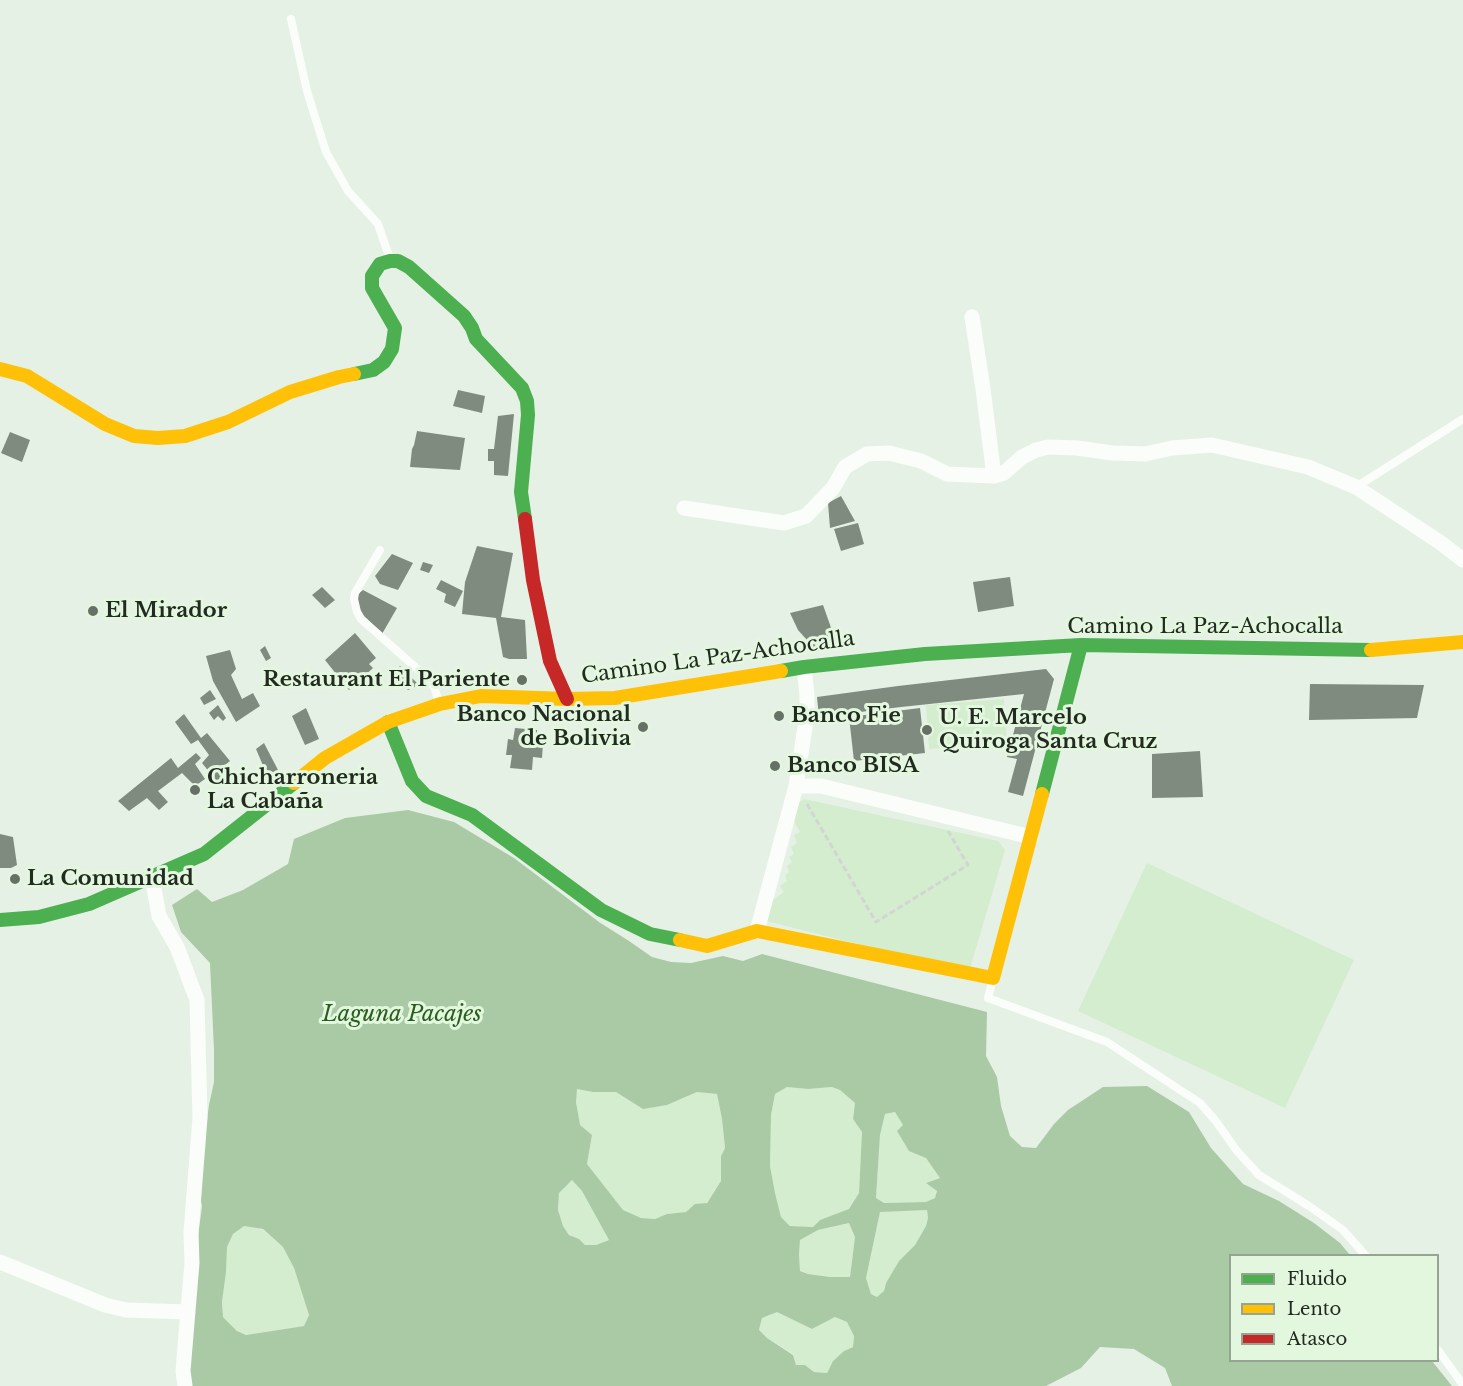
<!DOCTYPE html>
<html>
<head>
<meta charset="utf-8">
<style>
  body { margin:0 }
  #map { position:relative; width:1463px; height:1386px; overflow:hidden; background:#e6f1e5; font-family:"Libre Baskerville",serif }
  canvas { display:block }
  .legend { position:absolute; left:1229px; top:1254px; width:210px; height:108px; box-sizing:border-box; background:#e3f7df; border:2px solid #96a593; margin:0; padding:8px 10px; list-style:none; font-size:18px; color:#222a21 }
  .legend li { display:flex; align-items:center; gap:12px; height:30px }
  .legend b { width:30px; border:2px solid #96a593 }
</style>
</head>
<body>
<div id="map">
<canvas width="1463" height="1386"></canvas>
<ul class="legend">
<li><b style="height:8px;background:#4caf50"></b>Fluido</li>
<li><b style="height:8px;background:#ffc107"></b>Lento</li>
<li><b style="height:8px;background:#c62828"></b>Atasco</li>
</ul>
</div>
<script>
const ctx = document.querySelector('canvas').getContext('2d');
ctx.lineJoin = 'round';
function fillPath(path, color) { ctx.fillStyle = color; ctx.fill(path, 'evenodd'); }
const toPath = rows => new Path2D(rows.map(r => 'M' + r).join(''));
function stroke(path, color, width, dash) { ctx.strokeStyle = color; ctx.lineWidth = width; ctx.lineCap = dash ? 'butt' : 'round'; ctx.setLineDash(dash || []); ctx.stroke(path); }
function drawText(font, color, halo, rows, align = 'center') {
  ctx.font = font + ' "Libre Baskerville",serif'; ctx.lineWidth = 6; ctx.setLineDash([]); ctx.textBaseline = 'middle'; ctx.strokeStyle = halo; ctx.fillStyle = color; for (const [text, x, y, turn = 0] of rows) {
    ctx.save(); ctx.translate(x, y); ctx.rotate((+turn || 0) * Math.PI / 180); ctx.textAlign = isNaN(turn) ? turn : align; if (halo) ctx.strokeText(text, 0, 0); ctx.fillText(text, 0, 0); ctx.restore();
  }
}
const green = toPath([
  [1004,699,1007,743,929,749,926,705],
  [804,799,998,841,1005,850,969,972,766,921,769,903,784,892,780,886,787,881,785,875,789,872,787,866,792,862,789,857,794,854,791,847,797,843,794,835,800,832,792,818,797,804],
  [1147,863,1354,960,1285,1108,1078,1011],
  [787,1087,808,1089,832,1087,840,1090,855,1103,853,1119,862,1132,859,1193,850,1209,820,1220,813,1227,790,1226,781,1217,775,1193,770,1166,771,1115,775,1094],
  [576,1089,593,1092,616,1092,643,1108,667,1105,697,1092,717,1094,722,1119,725,1148,721,1156,721,1181,706,1203,695,1205,686,1212,667,1214,655,1219,641,1218,623,1210,587,1164,592,1135,580,1126,576,1102],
  [895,1112,940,1178,927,1183,937,1191,935,1198,926,1202,884,1203,876,1198,880,1135,885,1114],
  [572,1180,582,1191,609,1240,596,1245,585,1245,579,1239,569,1235,563,1226,558,1210,559,1193],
  [927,1210,928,1218,926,1226,915,1245,899,1261,886,1283,884,1291,878,1297,871,1294,866,1278,880,1211],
  [850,1223,855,1237,850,1277,830,1277,808,1274,800,1271,799,1254,800,1240,818,1230],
  [244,1225,263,1230,283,1247,294,1268,309,1315,304,1326,246,1335,237,1331,223,1317,222,1302,226,1272,227,1247,233,1234],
  [777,1312,812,1329,835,1317,847,1322,854,1336,853,1347,844,1351,833,1361,827,1373,814,1372,805,1365,796,1365,793,1354,767,1338,759,1330,762,1318]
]);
const water = toPath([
  [408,810,454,822,514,858,599,922,629,941,652,957,671,962,691,963,723,956,743,961,762,954,987,1012,986,1056,997,1077,1001,1106,1010,1136,1022,1147,1036,1148,1054,1124,1068,1110,1103,1087,1147,1086,1189,1112,1211,1148,1243,1184,1279,1201,1314,1223,1340,1243,1350,1255,1230,1256,1230,1360,1432,1361,1452,1386,1172,1386,1165,1368,1134,1349,1100,1347,1081,1368,1046,1386,188,1386,196,1253,202,1206,198,1186,209,1105,214,1082,214,1050,210,963,181,932,172,905,197,889,212,902,243,890,288,864,294,839,345,818],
  [787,1087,808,1089,832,1087,840,1090,855,1103,853,1119,862,1132,859,1193,849,1209,820,1220,813,1227,790,1226,781,1217,775,1193,770,1166,771,1115,775,1094],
  [577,1089,593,1092,616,1092,643,1109,667,1105,697,1092,717,1094,722,1119,725,1148,721,1156,721,1181,707,1203,695,1204,686,1212,667,1214,655,1219,641,1218,623,1210,587,1164,592,1135,580,1125,576,1102],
  [895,1112,903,1125,897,1131,909,1151,926,1158,940,1178,926,1183,937,1191,935,1198,926,1202,884,1203,876,1198,880,1135,885,1114],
  [572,1180,582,1191,609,1240,596,1245,585,1245,579,1239,569,1235,563,1226,558,1210,559,1193],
  [927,1210,928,1218,926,1226,915,1245,899,1261,886,1283,884,1291,877,1297,871,1294,866,1278,880,1212],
  [849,1223,855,1237,850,1277,830,1277,808,1274,800,1271,799,1254,800,1240,818,1230],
  [244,1226,263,1229,283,1247,294,1268,309,1315,304,1326,246,1335,237,1331,223,1317,222,1302,226,1272,227,1247,233,1234],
  [777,1312,812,1329,835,1317,847,1322,854,1336,853,1347,844,1351,833,1361,827,1373,814,1372,805,1365,796,1365,793,1355,767,1338,759,1330,762,1318]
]);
const building = toPath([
  [458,390,485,396,482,413,453,406],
  [514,414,508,476,494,475,494,461,488,461,488,449,494,449,498,416],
  [417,431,465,438,460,470,410,467,412,449,414,445],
  [10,432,30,440,22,462,1,453],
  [841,496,855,521,830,528,828,503],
  [858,523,864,544,841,551,834,529],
  [477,546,513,553,501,617,525,620,527,659,509,659,503,657,496,618,462,614,465,582],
  [392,554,413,563,398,590,380,584,375,576],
  [423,562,433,565,429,573,420,570],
  [1010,577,1014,606,978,612,973,582],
  [441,580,463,591,455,607,444,602,446,594,436,589],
  [322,587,335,600,325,608,312,595],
  [363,590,397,608,382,634,364,616,358,606,357,595],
  [823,605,834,636,831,638,833,645,811,651,807,640,798,630,790,613],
  [355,633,376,658,369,664,373,668,349,690,325,660],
  [265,646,271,658,266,661,260,650],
  [230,650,236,669,231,675,242,699,253,693,260,706,236,722,213,681,206,656],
  [400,666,419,685,408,690,393,674],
  [1046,669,1054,679,1023,796,1008,792,1017,759,1007,757,1024,694,901,707,819,717,817,697,898,686],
  [1310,684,1424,685,1417,718,1309,720],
  [210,690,216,699,204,705,200,698],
  [218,705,226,718,223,721,218,716,214,720,209,713],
  [306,708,319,739,305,745,292,716],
  [920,708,925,753,854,761,849,717],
  [184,714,201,738,207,733,230,761,220,769,226,777,219,784,202,763,209,755,198,740,191,744,175,722],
  [515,728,537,730,536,742,543,743,542,758,533,757,532,770,510,768,512,755,506,755,508,739,513,740],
  [264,743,278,770,267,775,256,749],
  [1200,751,1203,797,1152,798,1152,754],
  [196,753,201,758,195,764,205,779,195,786,182,773,158,791,168,802,159,810,147,798,129,811,118,801,171,758,178,768],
  [0,834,13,837,17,865,11,868,0,868]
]);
const path = toPath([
  [807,804,876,922,968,865,948,831]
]);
const lane = toPath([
  [291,19,307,91,326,152,348,191,378,224,390,259],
  [1356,487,1463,419],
  [380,550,355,593,354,599,357,612,361,619,422,673,434,687,438,699],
  [993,979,988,998,1107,1042,1200,1103,1215,1120,1237,1151,1259,1175,1309,1206,1343,1230,1366,1256],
  [1438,1350,1463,1385]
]);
const street = toPath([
  [972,317,983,389,994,476],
  [684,508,784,523,806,516,833,488,845,467,867,454,889,453,921,461,947,474,994,476,1004,473,1022,457,1036,450,1048,447,1077,448,1113,453,1145,454,1172,448,1212,445,1308,467,1356,487,1441,543,1463,560],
  [796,786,821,786,1031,837],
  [152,877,159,916,177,947,197,1000,200,1118,191,1232,192,1263,183,1371,185,1386],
  [757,931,796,786,807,714,807,695,804,667],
  [0,1262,105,1305,126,1310,188,1312]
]);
const fast = toPath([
  [354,374,373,370,384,362,392,349,395,328,372,288,372,276,380,264,390,261,398,261,409,267,464,316,472,328,476,339,522,388,527,401,528,415,521,492,525,519],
  [781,671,804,667,925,654,1081,645,1371,650],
  [388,722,412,781,426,796,472,815,601,910,650,934,680,940],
  [1042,794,1081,645],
  [0,920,39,917,89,904,204,854,294,783]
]);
const slow = toPath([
  [0,369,27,376,105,424,134,436,158,438,185,436,228,422,290,392,339,377,354,374],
  [1371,650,1463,642],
  [294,783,325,758,388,722,440,704,481,696,567,699,615,698,781,671],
  [680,940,707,946,757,931,993,978,1042,794]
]);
const jam = toPath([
  [525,519,533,580,550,661,567,699]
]);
const markers = [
  [93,611,6,"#677066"],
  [522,680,6,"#677066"],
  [779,716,6,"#677066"],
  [643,727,6,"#677066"],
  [927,730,6,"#677066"],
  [775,766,6,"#677066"],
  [195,790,6,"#677066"],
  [15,879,6,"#677066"]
];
const poiNames = [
  ["El Mirador",105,611],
  ["Restaurant El Pariente",510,680,"right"],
  ["Banco Nacional",631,715,"right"],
  ["de Bolivia",631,739,"right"],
  ["Banco Fie",791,716],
  ["U. E. Marcelo",939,718],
  ["Quiroga Santa Cruz",939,742],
  ["Banco BISA",787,766],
  ["Chicharroneria",207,778],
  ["La Cabaña",207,802],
  ["La Comunidad",27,879]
];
const streetNames = [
  ["Camino La Paz-Achocalla",1205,627],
  ["Camino La Paz-Achocalla",718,658,-8]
];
const waterNames = [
  ["Laguna Pacajes",402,1015]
];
fillPath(green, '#d3edce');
fillPath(water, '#aacaa5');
fillPath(building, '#7f8b7e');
stroke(path, '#d2d6d2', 3, [6, 3]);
stroke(lane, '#fbfdfb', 8);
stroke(street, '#fbfdfb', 15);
stroke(fast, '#4caf50', 14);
stroke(slow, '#ffc107', 14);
stroke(jam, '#c62828', 14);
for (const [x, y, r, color] of markers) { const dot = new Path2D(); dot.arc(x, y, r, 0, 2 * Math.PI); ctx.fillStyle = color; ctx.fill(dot); stroke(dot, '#e3f7df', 2); }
drawText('bold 21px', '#222a21', '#e3f7df', poiNames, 'left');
drawText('21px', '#222a21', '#e3f7df', streetNames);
drawText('italic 22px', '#295e1e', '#e3f7df', waterNames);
</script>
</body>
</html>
